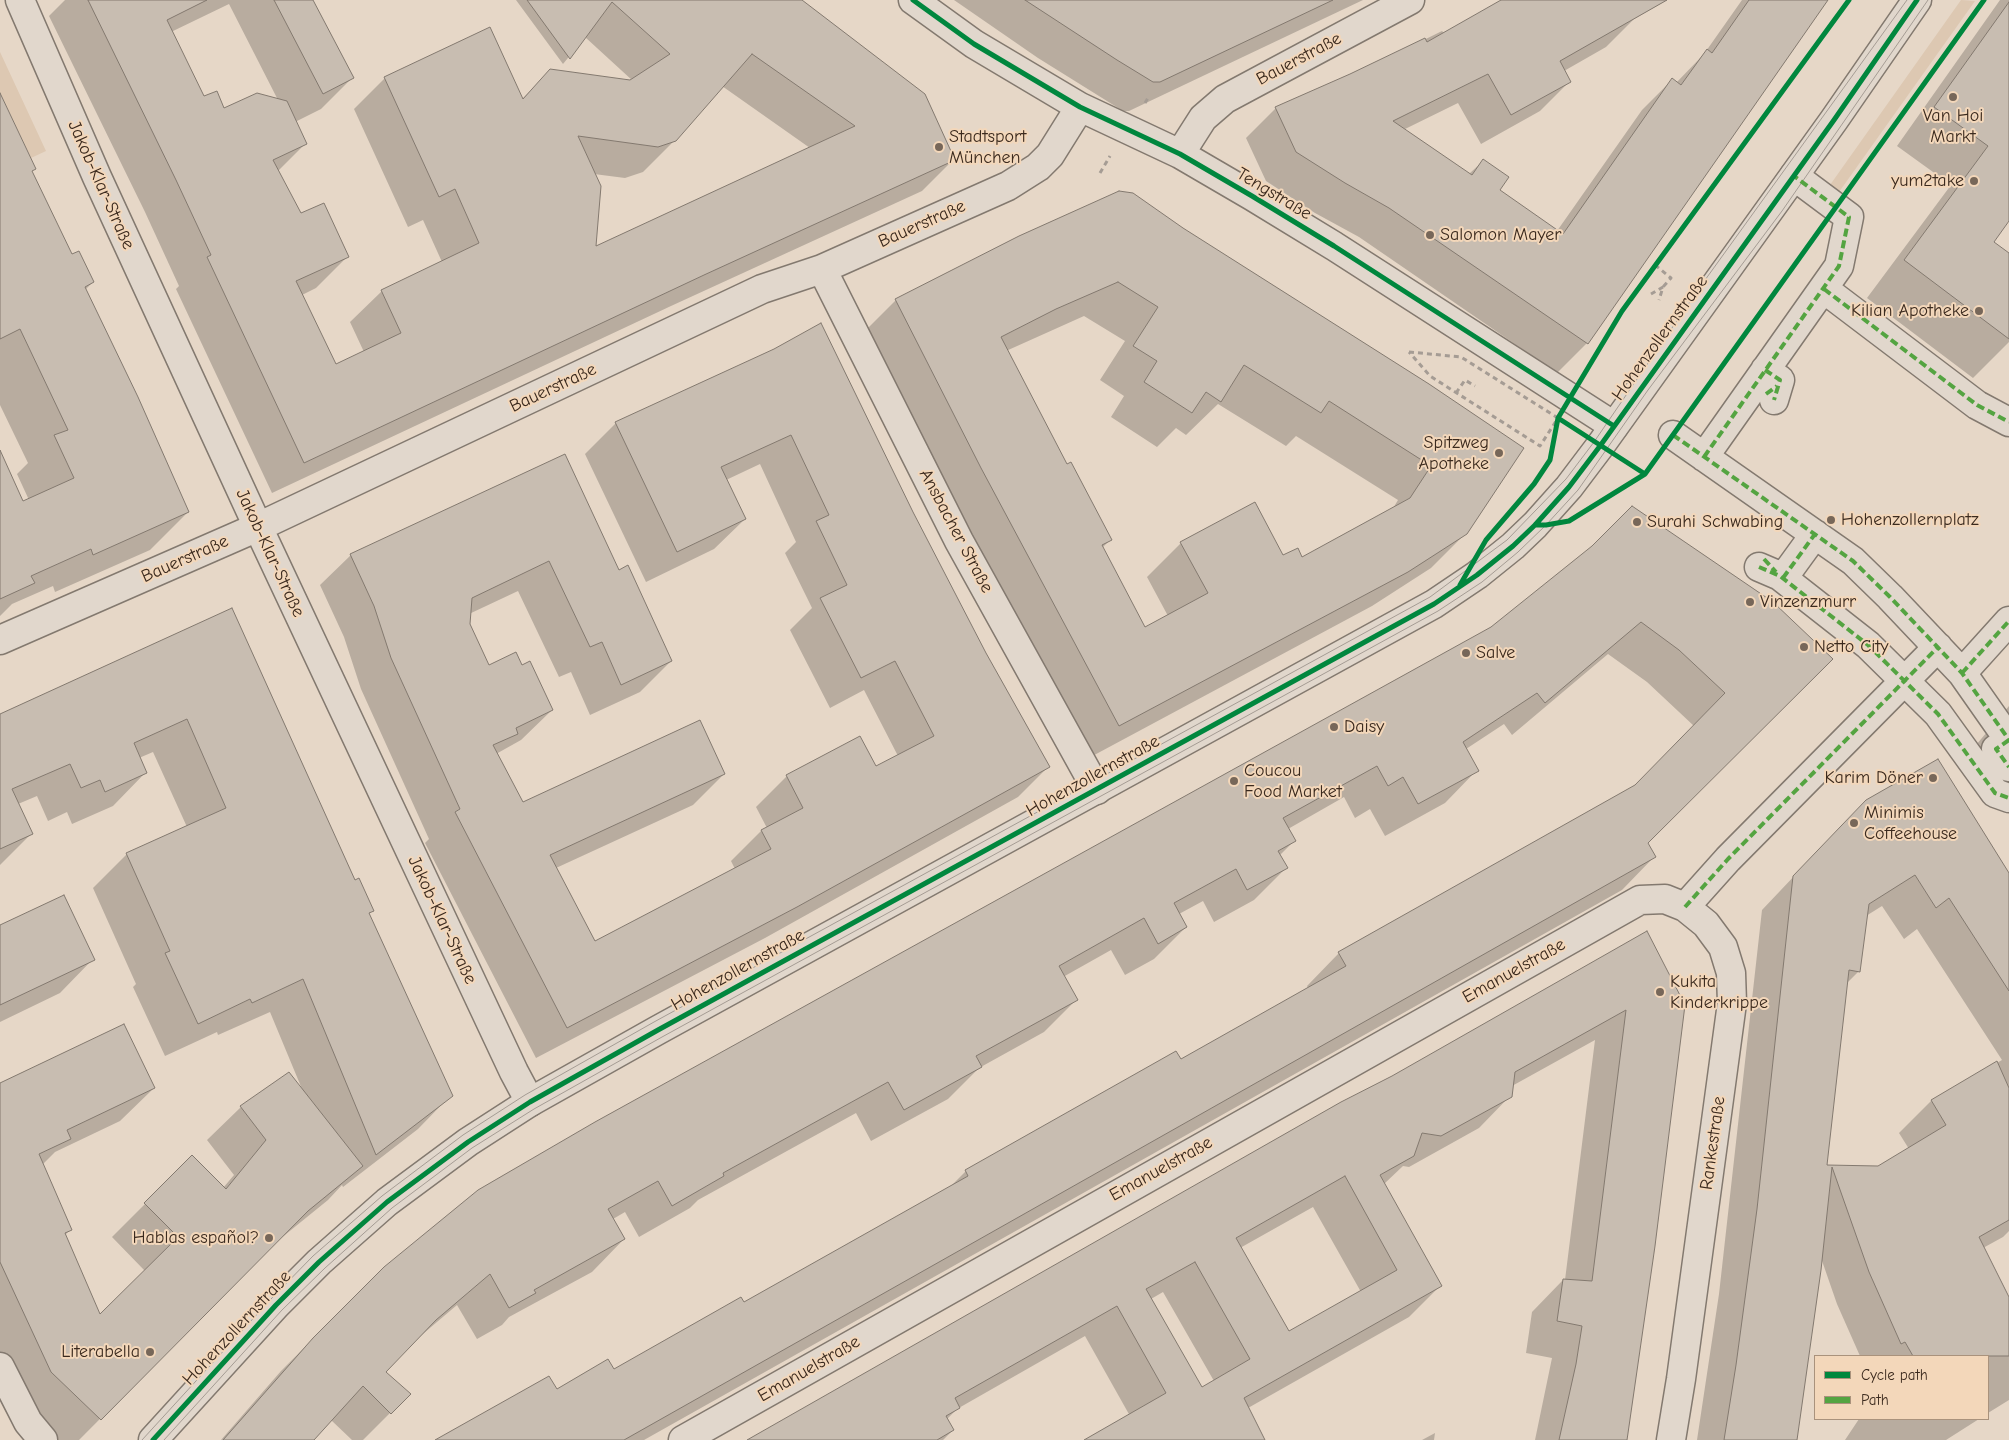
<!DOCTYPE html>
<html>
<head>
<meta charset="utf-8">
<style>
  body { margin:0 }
  #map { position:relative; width:2009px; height:1440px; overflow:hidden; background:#e6d7c7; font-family:"Comic Neue",sans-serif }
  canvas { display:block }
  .legend { position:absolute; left:1814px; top:1355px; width:175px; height:65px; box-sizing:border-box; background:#f3d7ba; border:1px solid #a9927c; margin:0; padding:6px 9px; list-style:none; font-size:15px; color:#3b2a1e }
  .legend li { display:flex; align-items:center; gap:10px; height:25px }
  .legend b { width:25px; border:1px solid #a9927c }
</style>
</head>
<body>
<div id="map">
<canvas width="2009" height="1440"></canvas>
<ul class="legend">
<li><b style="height:6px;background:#00873e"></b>Cycle path</li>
<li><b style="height:6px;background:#54a441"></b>Path</li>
</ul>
</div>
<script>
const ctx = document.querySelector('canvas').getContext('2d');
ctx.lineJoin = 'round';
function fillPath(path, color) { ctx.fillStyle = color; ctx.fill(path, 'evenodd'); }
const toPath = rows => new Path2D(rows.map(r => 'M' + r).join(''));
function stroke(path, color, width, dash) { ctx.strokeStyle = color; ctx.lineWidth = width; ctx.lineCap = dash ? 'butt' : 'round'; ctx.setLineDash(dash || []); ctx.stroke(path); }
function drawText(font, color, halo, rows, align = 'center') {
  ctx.font = font + ' "Comic Neue",sans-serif'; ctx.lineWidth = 4; ctx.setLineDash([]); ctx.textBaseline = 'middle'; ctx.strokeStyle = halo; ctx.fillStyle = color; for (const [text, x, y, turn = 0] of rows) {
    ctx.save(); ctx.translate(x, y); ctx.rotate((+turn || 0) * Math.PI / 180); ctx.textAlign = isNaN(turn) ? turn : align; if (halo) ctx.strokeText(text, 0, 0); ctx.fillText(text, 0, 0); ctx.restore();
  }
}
const green = toPath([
  [1961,0,1975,1,1839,192,1830,185],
  [0,52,46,151,31,158,0,93]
]);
const shadow = toPath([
  [65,0,312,0,352,78,321,109,295,122,305,144,278,171,300,215,347,257,316,288,302,295,335,366,364,352,350,322,382,291,442,262,423,220,408,227,354,109,385,78,522,99,551,71,633,81,585,37,563,64,516,0,800,0,954,159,922,191,671,306,272,493,176,289,179,286,145,212,49,16],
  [229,4,278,100,223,110,204,98,171,32],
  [722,86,810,148,595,248,594,174,625,178,643,172,675,140],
  [954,0,1363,0,1129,111,1123,111,1038,58],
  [1504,0,1667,0,1634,19,1606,47,1564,71,1570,81,1540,111,1481,144,1458,103,1403,130,1469,174,1483,161,1499,191,1557,231,1642,110,1672,80,1676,83,1704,54,1742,0,1827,0,1587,343,1557,373,1359,237,1315,213,1266,181,1246,138,1276,108,1351,76,1442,31,1444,33],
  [2000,0,2009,0,2009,219,1992,242,2009,255,2009,342,1973,378,1867,298,1951,185,1897,146],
  [0,96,31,172,72,256,93,282,85,290,188,512,150,550,55,592,53,586,12,604,0,616,0,498,22,503,29,500,17,474,28,463,0,405],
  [1182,229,1428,385,1466,533,1431,568,1372,606,1085,760,862,334,896,300],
  [1084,316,1125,341,1100,380,1124,396,1111,417,1157,447,1176,428,1186,435,1218,404,1286,446,1296,436,1398,500,1392,510,1302,559,1181,543,1147,577,1168,616,1145,628,1102,548,1111,539,1067,465,1006,351],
  [774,350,985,653,1049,766,1018,797,765,938,536,1058,425,843,429,839,361,689,344,637,320,585,351,555,565,456,618,571,671,661,640,692,590,715,571,672,559,677,518,591,469,614,469,624,488,667,521,667,552,710,521,740,496,754,523,804,724,774,693,805,556,868,594,943,735,869,731,861,761,831,767,828,756,807,787,776,875,768,898,756,864,690,830,708,790,630,812,608,785,553,796,542,760,464,726,480,745,519,714,549,646,582,585,454,616,423],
  [1773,603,1646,843,1654,857,1622,890,644,1440,437,1440,556,1390,613,1371,744,1304,948,1189,966,1171,1180,1061,1308,988,1307,986,1339,953,1634,787,1694,726,1647,682,1608,654,1512,735,1504,724,1466,749,1477,770,1445,803,1385,836,1370,809,1355,818,1344,797,1288,829,1294,841,1279,856,1286,868,1254,900,1214,922,1203,901,1179,914,1186,927,1154,959,1125,975,1111,950,1063,977,1076,1000,1044,1032,979,1068,948,1099,871,1141,856,1113,698,1200,690,1208,639,1237,625,1212,613,1219,624,1239,592,1272,509,1317,502,1325,477,1339,457,1305,411,1344,385,1372,409,1394,363,1440,352,1440,331,1420,313,1440,221,1440,281,1371,384,1268,1492,628],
  [232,609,355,881,372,911,368,915,451,1095,418,1129,343,1187,342,1185,328,1200,275,1243,79,1440,54,1440,0,1366,0,1084,154,1088,120,1121,55,1152,42,1165,71,1229,64,1236,99,1316,145,1271,112,1237,192,1157,223,1188,234,1175,207,1140,241,1107,289,1073,302,1089,270,1012,218,1035,217,1032,165,1056,133,987,136,984,93,888,127,854,187,827,153,752,139,758,146,772,113,806,72,824,67,812,48,821,37,796,18,804,31,834,0,865,0,715],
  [2009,706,2009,786,2000,778,2007,771,1976,745],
  [1834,834,2009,876,2009,1231,2003,1237,1983,1248,2009,1300,2009,1400,1988,1413,1988,1356,1860,1356,1837,1304,1820,1255,1795,1440,1697,1440,1719,1294,1762,910],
  [1882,906,1904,939,1917,929,2002,1060,1931,1101,1899,1133,1909,1149,1878,1167,1826,1166,1846,984,1859,971,1866,916],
  [0,927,93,959,60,993,0,1022],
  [1647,933,1626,1440,1535,1440,1552,1358,1526,1353,1532,1312,1563,1280,1565,1280,1595,1040,1512,1086,1510,1096,1479,1128,1409,1167,1403,1166,1384,1184,1441,1285,1409,1317,1248,1408,1264,1440,1087,1440,1130,1416,1085,1336,957,1409,946,1420,953,1430,943,1440,749,1440],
  [1313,1207,1361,1292,1289,1333,1240,1248],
  [1163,1292,1214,1381,1201,1389,1151,1299],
  [1859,1419,1979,1419,1946,1440,1845,1440],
  [1435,1433,1434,1440,1422,1440]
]);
const building = toPath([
  [88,0,207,0,167,20,204,96,217,91,224,108,257,93,287,101,307,144,273,160,301,213,324,203,349,257,296,281,336,364,401,333,381,290,479,243,455,189,439,197,384,77,490,27,523,99,550,69,630,80,670,54,612,2,570,59,527,0,802,0,925,94,955,160,704,275,304,463,207,257,211,255,176,180,88,0],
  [752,54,855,126,596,246,601,186,578,136,658,147,676,141,752,54],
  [274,0,313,0,354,78,323,94,274,0],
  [1025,0,1333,0,1160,82,1153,82,1117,60,1025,0],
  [1501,0,1667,0,1560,61,1571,82,1511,115,1488,74,1393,121,1472,175,1483,159,1509,177,1500,190,1563,234,1672,78,1681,85,1707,49,1712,53,1749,0,1828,0,1588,344,1389,208,1345,183,1296,152,1275,107,1350,74,1425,38,1427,42,1501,0],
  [2009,2,2009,221,1994,242,2009,253,2009,339,1904,260,1988,146,1934,107,2009,2],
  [0,93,36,169,32,171,72,254,79,251,94,282,85,287,138,397,189,512,93,555,91,549,31,576,35,583,0,599,0,450,23,501,74,478,54,435,68,430,20,329,0,339,0,93],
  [1119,191,1133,193,1183,228,1429,384,1524,448,1467,534,1408,572,1119,726,981,468,895,299,1019,236,1119,191],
  [1118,282,1158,307,1133,346,1157,361,1144,382,1192,413,1206,392,1221,402,1244,365,1321,413,1329,401,1431,466,1410,498,1302,557,1298,548,1283,555,1255,502,1180,542,1208,593,1145,627,1102,545,1112,540,1071,462,1067,464,1001,337,1056,309,1118,282],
  [821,323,913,512,986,653,1050,767,797,907,567,1028,455,812,460,809,391,658,374,606,350,554,565,454,619,570,628,565,672,661,621,685,602,642,590,647,549,561,472,598,470,624,489,665,516,652,522,665,530,661,553,710,516,728,518,734,493,745,523,802,700,720,725,774,550,855,595,941,771,849,761,830,803,808,786,775,860,736,876,766,934,736,895,661,861,678,820,598,847,585,816,521,829,515,791,435,721,467,746,519,677,552,615,422,774,349,821,323],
  [1632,506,1773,602,1833,659,1648,843,1656,857,624,1440,435,1440,549,1376,557,1389,608,1359,614,1369,741,1297,744,1302,968,1176,965,1170,1176,1051,1181,1059,1346,966,1338,952,1635,785,1725,693,1679,650,1641,622,1545,703,1537,693,1463,742,1479,771,1418,804,1403,777,1388,786,1377,766,1283,818,1296,841,1278,851,1288,868,1247,890,1236,869,1174,903,1187,927,1158,944,1144,918,1059,966,1078,1000,976,1056,982,1067,904,1110,888,1082,723,1173,724,1176,672,1206,658,1181,608,1209,625,1239,534,1290,536,1293,509,1308,490,1274,436,1320,386,1372,411,1394,391,1414,363,1386,314,1440,223,1440,313,1338,384,1267,478,1190,595,1122,1491,627,1592,546,1632,506],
  [232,608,355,880,359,878,374,911,369,913,453,1096,376,1155,303,979,252,1003,250,999,198,1024,165,953,170,951,126,853,226,808,187,719,134,743,147,773,105,792,100,780,81,788,70,764,12,789,33,834,0,849,0,714,232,608],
  [1938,759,2009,873,2009,991,1949,898,1936,908,1915,875,1869,904,1860,972,1849,970,1827,1165,1878,1166,1946,1125,1931,1100,1997,1061,2009,1088,2009,1220,1979,1237,2009,1297,2009,1356,1913,1356,1905,1342,1901,1344,1869,1272,1832,1167,1821,1270,1797,1440,1724,1440,1736,1365,1757,1209,1793,876,1866,800,1938,759],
  [64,895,95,960,0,1005,0,925,64,895],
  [1647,931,1685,1005,1655,1246,1627,1440,1559,1440,1576,1364,1582,1326,1557,1321,1563,1279,1592,1281,1626,1010,1515,1072,1512,1097,1441,1136,1422,1133,1414,1156,1380,1175,1442,1286,1244,1398,1265,1440,1084,1440,1166,1393,1117,1306,955,1398,960,1408,946,1416,954,1430,937,1440,747,1440,1341,1102,1392,1076,1647,931],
  [1345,1176,1397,1270,1289,1331,1236,1238,1345,1176],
  [1195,1262,1250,1359,1202,1387,1146,1289,1195,1262],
  [124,1024,155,1088,67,1130,71,1139,39,1154,72,1230,65,1233,100,1314,178,1237,144,1203,192,1155,226,1189,266,1140,240,1106,289,1072,363,1166,308,1211,101,1420,51,1372,0,1262,0,1083,124,1024]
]);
const path = toPath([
  [1145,103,1149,96],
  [1100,173,1110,156],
  [1655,265,1671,278,1663,287],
  [1651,294,1663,287,1659,300],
  [1409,352,1461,357,1558,418,1540,446,1430,376,1409,352],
  [1456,393,1465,380,1475,386]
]);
const street = toPath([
  [20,0,97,177,258,527,514,1072,530,1102],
  [913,0,974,44,1080,107,1180,154,1252,196,1334,246,1614,426],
  [1180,154,1203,118,1225,99,1410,0],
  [822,269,959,541,1097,790],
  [1824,289,1977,405,2009,422],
  [1765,370,1780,380,1774,400],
  [1673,435,1853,561,1890,597,1962,673,2009,740],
  [1704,457,1839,266,1849,217,1794,176],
  [1759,567,1780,576,1868,645,1938,714,1995,793,2009,798],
  [1783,578,1815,534],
  [0,640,258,527,762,289,822,269,1008,186,1038,167,1050,155,1080,107],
  [1962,673,2009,621],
  [2009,740,1996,749,2009,767],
  [1685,907,1728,859,1938,647],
  [0,1367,28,1422,43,1440],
  [683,1440,1640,900,1665,899,1685,907,1706,924,1723,947,1731,973,1732,1003,1681,1379,1671,1440]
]);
const secondary = toPath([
  [153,1440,276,1305,319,1262,387,1202,468,1142,530,1102,658,1030,1434,604,1477,575,1513,546,1535,525,1569,487,1600,446,1834,120,1917,0]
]);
const tram = toPath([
  [142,1440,271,1299,313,1256,382,1196,463,1135,525,1095,654,1022,1430,597,1507,540,1566,479,1594,442,1700,287,1907,0],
  [164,1440,282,1310,325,1268,392,1208,472,1148,534,1109,662,1037,1438,611,1482,582,1518,552,1546,525,1578,490,1648,390,1782,211,1928,0]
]);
const quiet = toPath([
  [1824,289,1977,405,2009,422],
  [1765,370,1780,380,1774,400],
  [1766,394,1777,386],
  [1673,435,1853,561,1890,597,1962,673,2009,740],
  [1704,457,1839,266,1849,217,1794,176],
  [1764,559,1776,572],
  [1759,567,1780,576,1868,645,1938,714,1995,793,2009,798],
  [1783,578,1815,534],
  [1962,673,2009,621],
  [2009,740,1996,749,2009,767],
  [1685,907,1728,859,1938,647]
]);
const cycleway = toPath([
  [913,0,974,44,1080,107,1180,154,1252,196,1334,246,1614,426],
  [1558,418,1645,474],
  [1535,525,1546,525,1569,521,1645,474,1984,0],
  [1460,585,1486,540,1534,484,1550,460,1558,418,1622,311,1849,0],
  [153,1440,276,1305,319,1262,387,1202,468,1142,530,1102,658,1030,1434,604,1477,575,1513,546,1535,525,1569,487,1600,446,1834,120,1917,0]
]);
const markers = [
  [1953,97,5,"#776759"],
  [939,147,5,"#776759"],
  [1974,181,5,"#776759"],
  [1430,235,5,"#776759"],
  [1979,311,5,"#776759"],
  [1499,453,5,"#776759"],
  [1831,520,5,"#776759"],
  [1637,522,5,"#776759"],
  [1750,602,5,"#776759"],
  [1804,647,5,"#776759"],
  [1466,653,5,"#776759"],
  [1334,727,5,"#776759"],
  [1933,778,5,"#776759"],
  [1234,781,5,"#776759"],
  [1854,823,5,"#776759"],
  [1660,992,5,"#776759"],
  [269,1238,5,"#776759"],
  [150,1352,5,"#776759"]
];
const streetNames = [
  ["Bauerstraße",1299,59,-28],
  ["Jakob-Klar-Straße",101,185,66],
  ["Tengstraße",1274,194,31],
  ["Bauerstraße",922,224,-24],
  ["Hohenzollernstraße",1660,338,-54],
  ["Bauerstraße",553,388,-25],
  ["Ansbacher Straße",956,531,62],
  ["Jakob-Klar-Straße",270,553,65],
  ["Bauerstraße",185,559,-24],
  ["Hohenzollernstraße",1093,776,-29],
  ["Jakob-Klar-Straße",442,920,65],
  ["Hohenzollernstraße",738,970,-29],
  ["Emanuelstraße",1514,971,-29],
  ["Rankestraße",1713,1143,-82],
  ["Emanuelstraße",1161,1169,-29],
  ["Hohenzollernstraße",237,1328,-47],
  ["Emanuelstraße",809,1369,-30]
];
const poiNames = [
  ["Van Hoi",1953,116,"center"],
  ["Markt",1953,137,"center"],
  ["Stadtsport",949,137],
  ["München",949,158],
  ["yum2take",1964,181,"right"],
  ["Salomon Mayer",1440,235],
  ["Kilian Apotheke",1969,311,"right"],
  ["Spitzweg",1489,443,"right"],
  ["Apotheke",1489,464,"right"],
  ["Hohenzollernplatz",1841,520],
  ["Surahi Schwabing",1647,522],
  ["Vinzenzmurr",1760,602],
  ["Netto City",1814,647],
  ["Salve",1476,653],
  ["Daisy",1344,727],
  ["Coucou",1244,771],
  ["Food Market",1244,792],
  ["Karim Döner",1923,778,"right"],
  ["Minimis",1864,813],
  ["Coffeehouse",1864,834],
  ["Kukita",1670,982],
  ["Kinderkrippe",1670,1003],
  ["Hablas español?",259,1238,"right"],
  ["Literabella",140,1352,"right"]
];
fillPath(green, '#ddc8b2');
fillPath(shadow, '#0003');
fillPath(building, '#c8bdb1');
stroke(building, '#83796f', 1);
stroke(street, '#83796f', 31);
stroke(secondary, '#83796f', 31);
stroke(path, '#a59c94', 3, [5, 4]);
stroke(street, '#e1d7cc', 28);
stroke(secondary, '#e1d7cc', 28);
stroke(tram, '#a59c94', 1);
stroke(quiet, '#54a441', 4, [8, 4]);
stroke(cycleway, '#00873e', 5);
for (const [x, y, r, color] of markers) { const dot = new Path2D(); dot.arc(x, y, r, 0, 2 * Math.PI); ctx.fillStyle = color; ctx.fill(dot); stroke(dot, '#f3d7ba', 2); }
drawText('18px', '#3b2a1e', '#f3d7ba', streetNames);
drawText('18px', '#3b2a1e', '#f3d7ba', poiNames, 'left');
</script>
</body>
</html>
